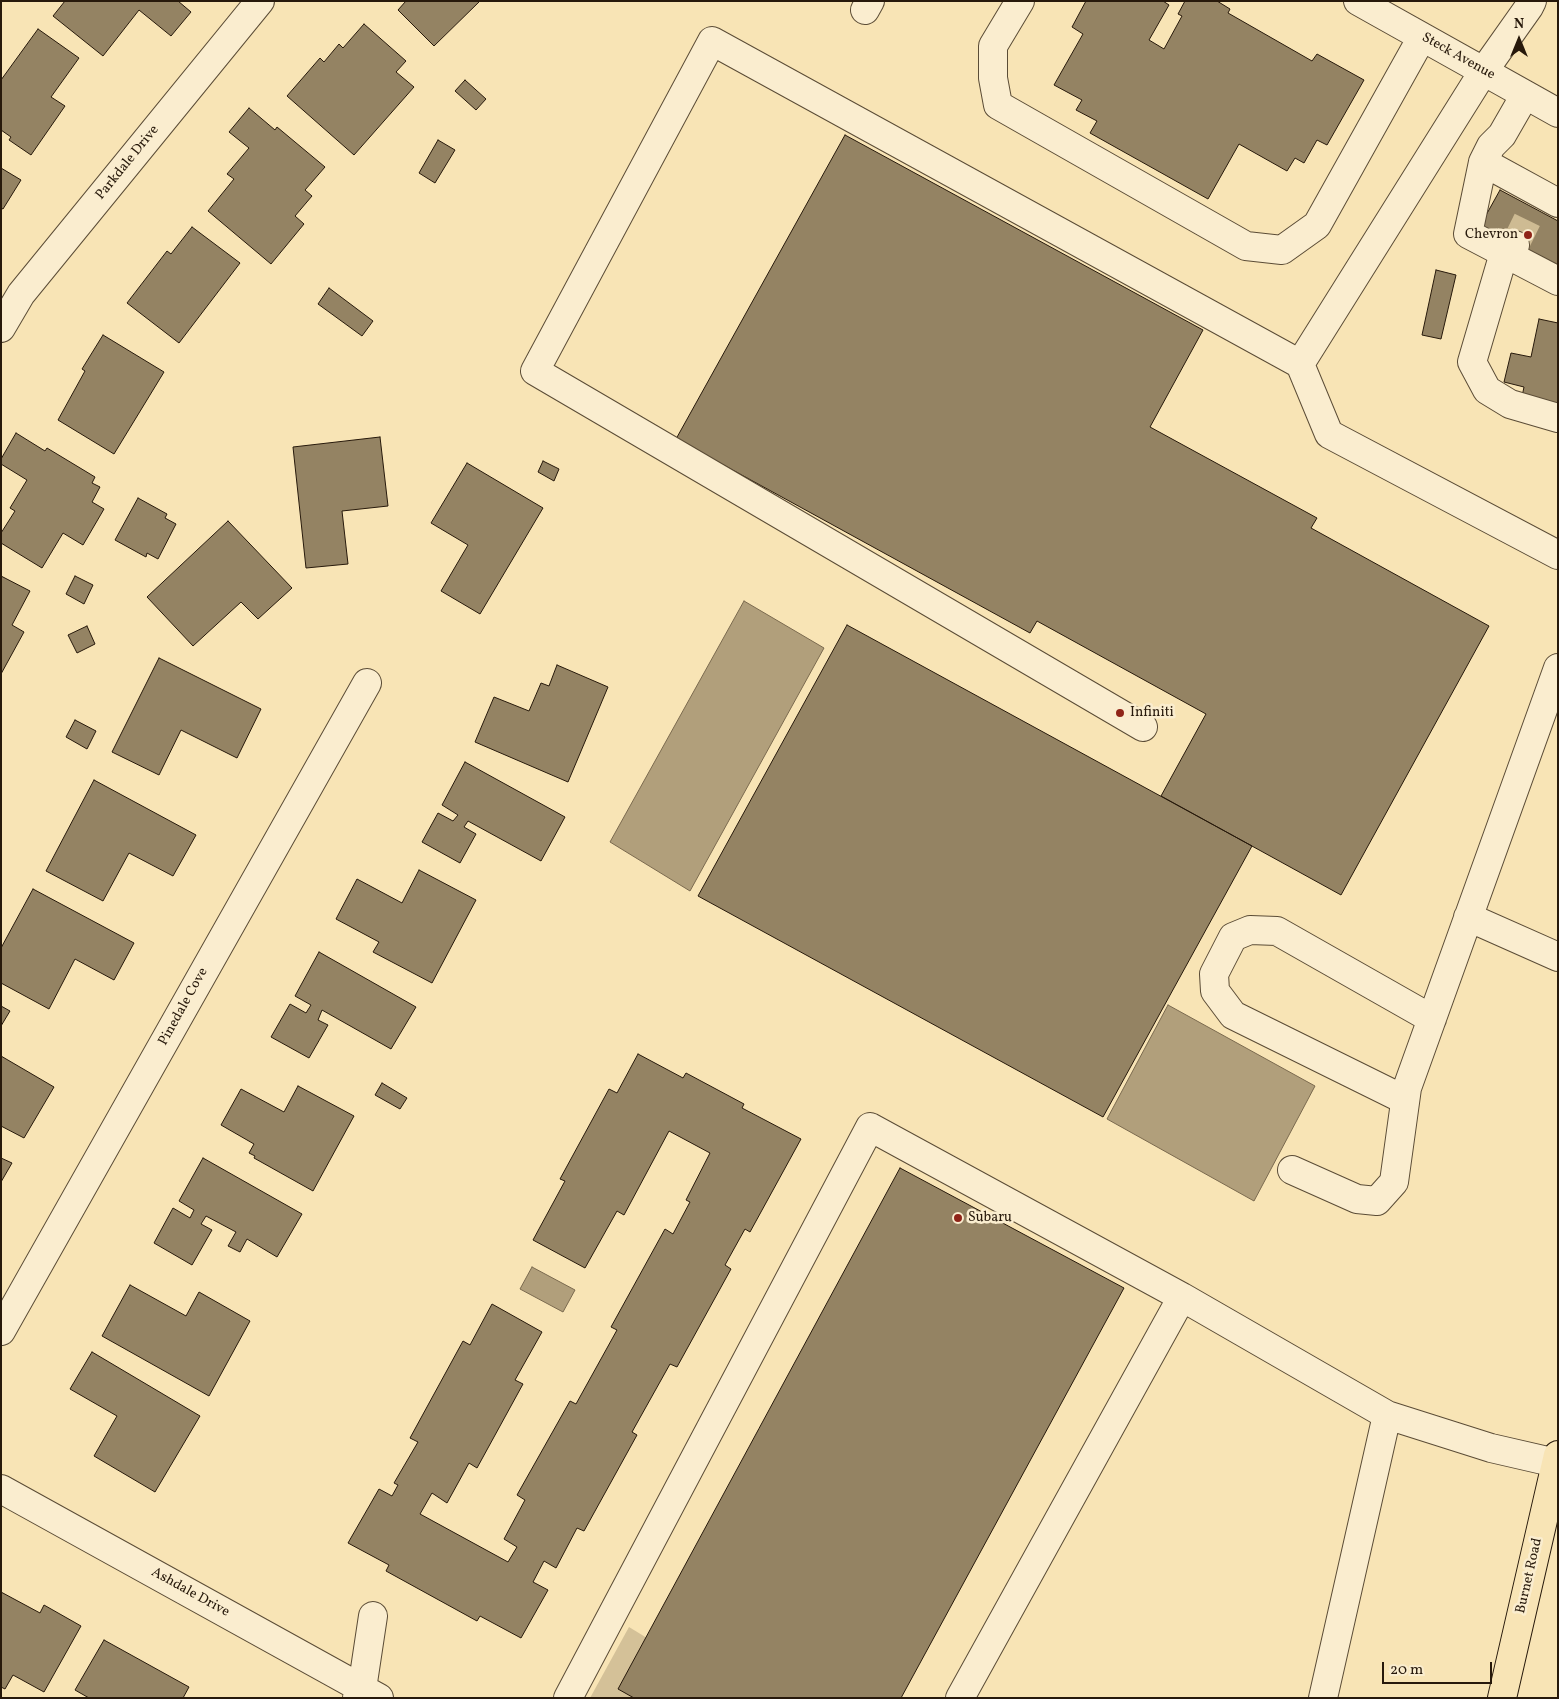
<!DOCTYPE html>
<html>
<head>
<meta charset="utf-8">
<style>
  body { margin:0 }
  #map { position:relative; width:1559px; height:1699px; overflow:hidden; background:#f8e4b5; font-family:Vollkorn,serif }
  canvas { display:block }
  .frame { position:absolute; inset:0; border:2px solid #27190b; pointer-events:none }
  .north { position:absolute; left:1494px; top:15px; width:50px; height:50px; -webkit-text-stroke:4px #faedcf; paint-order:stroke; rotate:0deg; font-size:14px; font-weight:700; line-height:20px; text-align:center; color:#27190b }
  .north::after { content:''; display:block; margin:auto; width:18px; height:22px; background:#27190b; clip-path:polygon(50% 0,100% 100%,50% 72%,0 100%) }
  .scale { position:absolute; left:1382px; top:1662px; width:110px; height:22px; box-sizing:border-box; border:2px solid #27190b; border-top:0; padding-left:6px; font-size:15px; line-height:18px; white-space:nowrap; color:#27190b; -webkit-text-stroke:4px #faedcf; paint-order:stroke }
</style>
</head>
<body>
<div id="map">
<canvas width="1559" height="1699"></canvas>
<div class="frame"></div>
<div class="north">N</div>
<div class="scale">20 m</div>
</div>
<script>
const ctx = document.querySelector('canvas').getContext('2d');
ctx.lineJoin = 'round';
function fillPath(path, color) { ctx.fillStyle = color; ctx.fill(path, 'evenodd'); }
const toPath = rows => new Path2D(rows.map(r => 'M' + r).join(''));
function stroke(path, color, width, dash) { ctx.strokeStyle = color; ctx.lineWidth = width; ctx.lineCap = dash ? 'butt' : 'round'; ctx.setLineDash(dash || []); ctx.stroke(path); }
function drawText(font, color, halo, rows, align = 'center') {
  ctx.font = font + ' Vollkorn,serif'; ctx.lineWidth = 5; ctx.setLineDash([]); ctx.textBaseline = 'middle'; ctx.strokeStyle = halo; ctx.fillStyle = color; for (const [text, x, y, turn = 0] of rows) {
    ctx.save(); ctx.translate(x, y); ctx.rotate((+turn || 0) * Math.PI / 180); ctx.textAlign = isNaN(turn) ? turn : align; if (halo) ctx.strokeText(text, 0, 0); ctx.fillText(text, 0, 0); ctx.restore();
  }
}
const green = toPath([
  [629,1627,745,1698,590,1698]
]);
const water = toPath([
  [744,601,824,648,690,891,610,842,744,601],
  [1168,1005,1315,1086,1254,1201,1107,1119,1168,1005],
  [532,1267,575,1290,563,1312,520,1289,532,1267]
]);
const building = toPath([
  [65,1,178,1,191,12,171,36,139,10,103,56,53,16,65,1],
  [406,1,480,1,434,46,398,10,406,1],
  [1086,1,1163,1,1169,5,1149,40,1164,49,1182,16,1178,14,1185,1,1217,1,1230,9,1228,13,1312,61,1317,54,1364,80,1327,145,1317,140,1304,163,1295,158,1287,171,1239,144,1208,199,1090,133,1097,121,1076,110,1082,100,1054,85,1083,34,1072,27,1086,1],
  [364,24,406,61,396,72,414,87,354,155,287,96,320,58,324,62,339,44,343,48,364,24],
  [38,29,79,58,51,97,65,106,31,155,9,140,11,137,1,130,1,80,38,29],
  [465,80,486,99,476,110,455,91,465,80],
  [249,108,275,130,277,127,325,167,305,190,312,196,295,216,304,224,271,264,208,211,234,179,227,174,249,148,229,132,249,108],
  [845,135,1203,330,1150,427,1317,518,1311,528,1489,626,1341,895,1161,796,1206,714,1037,621,1030,633,676,439,845,135],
  [438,140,455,150,435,183,419,173,438,140],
  [1,168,21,180,3,209,1,208,1,168],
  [1500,190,1558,221,1558,268,1480,226,1500,190],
  [192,227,240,263,179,343,127,303,167,251,171,254,192,227],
  [1436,270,1456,275,1441,339,1422,335,1436,270],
  [329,288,373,321,362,336,318,304,329,288],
  [1539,319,1558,323,1558,429,1517,420,1524,387,1504,382,1511,353,1531,357,1539,319],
  [103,335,164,372,114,454,58,420,85,371,82,369,103,335],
  [16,433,45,451,47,448,95,477,92,483,100,487,92,502,104,509,83,545,63,533,42,568,1,543,1,533,15,511,10,508,27,480,1,464,1,459,16,433],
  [380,437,388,506,342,511,348,564,306,568,293,447,380,437],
  [543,461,559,469,554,481,538,472,543,461],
  [467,463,543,508,480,614,441,591,468,545,431,523,467,463],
  [138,498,167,514,165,518,176,524,158,559,147,553,146,557,115,540,138,498],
  [228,521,292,588,258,619,241,602,193,646,147,597,228,521],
  [1,576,30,591,12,625,24,632,1,674,1,576],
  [75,576,93,585,84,604,66,594,75,576],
  [847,625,1252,846,1103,1117,698,896,847,625],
  [87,626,95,644,77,653,68,635,87,626],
  [159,658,261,709,237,758,181,730,159,775,112,752,159,658],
  [557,665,608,687,568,782,475,742,494,697,529,711,541,683,549,686,557,665],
  [75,720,96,731,87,749,66,737,75,720],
  [465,762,565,817,541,861,468,821,464,827,476,834,460,863,422,842,438,813,453,821,458,815,442,805,465,762],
  [94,780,196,835,173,876,129,853,103,901,46,871,94,780],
  [419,870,476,900,432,983,373,952,379,942,336,919,357,879,402,903,419,870],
  [33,889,134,943,114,980,75,959,49,1009,1,983,1,948,33,889],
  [319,952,416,1007,391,1049,322,1010,318,1020,328,1025,309,1058,271,1037,290,1004,306,1013,311,1005,295,996,319,952],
  [1,1006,10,1011,1,1026,1,1006],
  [638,1054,683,1078,686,1073,744,1104,742,1108,801,1139,750,1232,745,1229,725,1265,731,1269,677,1367,670,1364,632,1432,637,1435,584,1531,577,1528,556,1568,544,1561,533,1582,548,1590,521,1638,480,1616,477,1621,386,1571,389,1565,348,1543,379,1489,392,1496,398,1485,394,1483,418,1442,410,1438,463,1341,470,1345,492,1304,542,1332,515,1380,523,1384,477,1468,469,1463,447,1503,432,1493,420,1514,508,1562,517,1547,504,1539,525,1500,517,1495,570,1401,576,1404,617,1330,611,1327,665,1229,673,1234,690,1202,686,1200,710,1153,669,1131,624,1215,617,1211,585,1268,533,1240,565,1181,560,1179,609,1089,617,1093,638,1054],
  [1,1056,54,1087,24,1138,1,1126,1,1056],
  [382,1083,407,1098,400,1109,375,1095,382,1083],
  [298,1086,354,1116,313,1191,254,1158,255,1156,249,1153,254,1144,221,1125,241,1089,284,1112,298,1086],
  [1,1158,12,1163,1,1182,1,1158],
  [203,1158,302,1214,277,1257,247,1239,240,1252,228,1246,236,1232,206,1216,201,1224,212,1230,192,1265,154,1243,173,1208,190,1218,194,1210,179,1201,203,1158],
  [900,1168,1124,1288,901,1698,634,1698,618,1689,900,1168],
  [130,1285,186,1316,199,1292,250,1321,209,1396,102,1336,130,1285],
  [92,1352,200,1416,155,1492,94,1456,117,1416,70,1389,92,1352],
  [1,1592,40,1613,44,1605,81,1626,44,1692,13,1675,5,1689,1,1687,1,1592],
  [104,1640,189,1687,183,1698,89,1698,75,1690,104,1640]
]);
const minorTunnel = toPath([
  [1515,245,1533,208]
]);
const minor = toPath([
  [1020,1,993,46,993,78,998,105,1246,246,1282,250,1317,225,1422,37],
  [1358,1,1558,113],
  [1532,1,1529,7,1483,72,1300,364,1329,434,1558,555],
  [865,10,870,1],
  [1525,95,1502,135,1491,146,1483,162,1468,234,1558,281],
  [1483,162,1558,203],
  [1515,245,1504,253,1472,362,1487,390,1510,404,1558,418],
  [1,328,21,294,260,1],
  [1143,727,535,371,712,41,1300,364],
  [1468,917,1558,957],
  [1405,1100,1233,1015,1215,991,1214,974,1233,937,1250,930,1277,931,1432,1019],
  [1292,1170,1357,1199,1377,1201,1394,1182,1407,1088,1558,668],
  [1,1331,367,683],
  [1,1489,379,1698],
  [357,1698,362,1689,373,1616],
  [568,1698,870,1127,1182,1297,1387,1415,1491,1448,1556,1463],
  [960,1698,1182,1297],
  [1323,1698,1387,1415]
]);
const major = toPath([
  [1502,1698,1558,1455]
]);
const markers = [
  [1528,235,5,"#8f2418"],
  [1120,713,5,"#8f2418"],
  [958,1218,5,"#8f2418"]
];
const streetNames = [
  ["Steck Avenue",1458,57,29],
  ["Parkdale Drive",128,163,-51],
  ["Pinedale Cove",184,1007,-61],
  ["Burnet Road",1530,1576,-77],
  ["Ashdale Drive",190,1593,29]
];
const poiNames = [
  ["Chevron",1518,235,"right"],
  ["Infiniti",1130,713],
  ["Subaru",968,1218]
];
fillPath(green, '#d4c198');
fillPath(water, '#b19f7b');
stroke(water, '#7a694e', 1);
fillPath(building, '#948363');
stroke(building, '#27190b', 1);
stroke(minorTunnel, '#cebb93', 28, [28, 14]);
stroke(minor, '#5b4c36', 30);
stroke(major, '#27190b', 30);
stroke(minor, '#faedcf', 28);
stroke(major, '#f8e4b5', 28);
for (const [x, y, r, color] of markers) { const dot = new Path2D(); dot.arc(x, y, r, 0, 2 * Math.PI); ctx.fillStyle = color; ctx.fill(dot); stroke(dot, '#faedcf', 2); }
drawText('14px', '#27190b', '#faedcf', streetNames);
drawText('14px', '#27190b', '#faedcf', poiNames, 'left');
</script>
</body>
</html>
